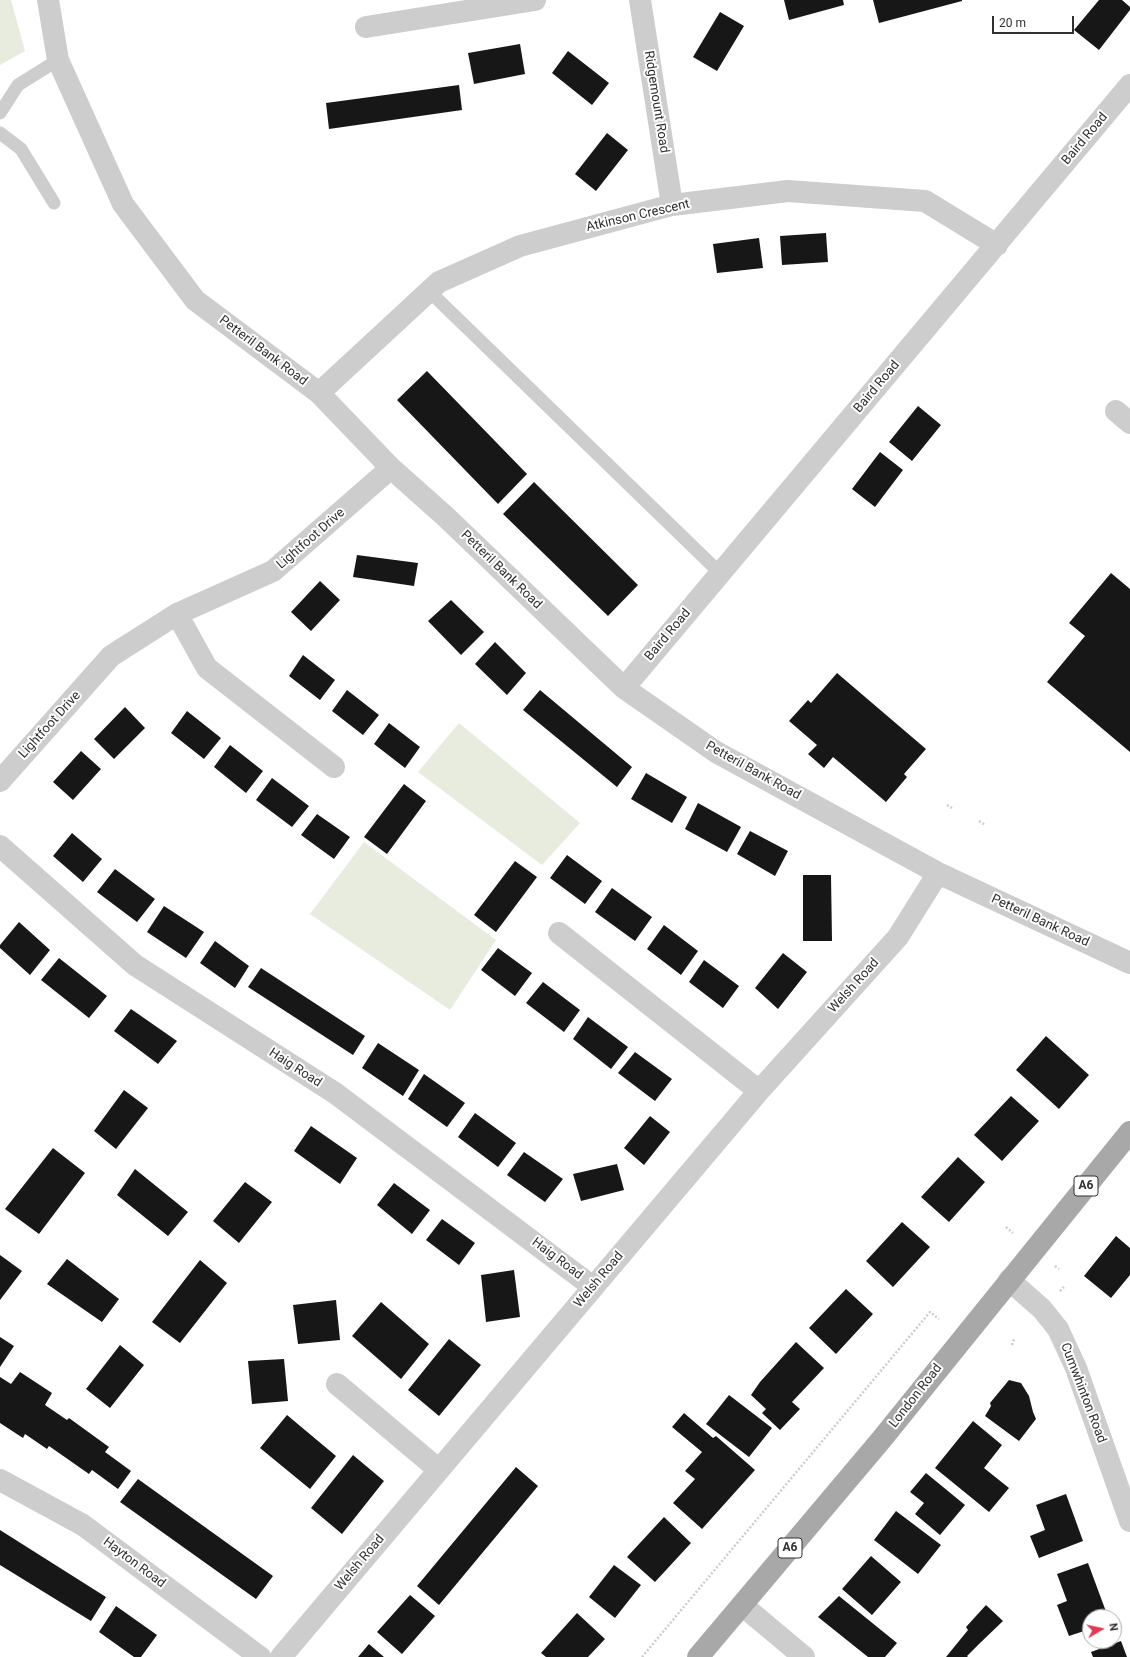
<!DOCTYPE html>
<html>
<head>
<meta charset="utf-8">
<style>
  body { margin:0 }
  #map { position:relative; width:1130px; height:1657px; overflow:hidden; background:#fff; font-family:Roboto,sans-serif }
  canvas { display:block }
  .north { position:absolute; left:1082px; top:1609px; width:40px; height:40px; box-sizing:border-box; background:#fff; border:1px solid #acacac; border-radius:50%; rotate:81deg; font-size:11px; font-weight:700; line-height:16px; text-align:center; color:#303030 }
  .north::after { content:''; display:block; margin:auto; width:14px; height:18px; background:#df3a52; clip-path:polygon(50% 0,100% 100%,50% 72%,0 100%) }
  .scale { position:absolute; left:992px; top:16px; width:82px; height:18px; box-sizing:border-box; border:2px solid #303030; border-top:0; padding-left:5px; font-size:12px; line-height:14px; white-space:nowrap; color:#303030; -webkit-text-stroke:3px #fff; paint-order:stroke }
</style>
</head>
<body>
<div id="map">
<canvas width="1130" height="1657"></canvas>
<div class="north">N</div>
<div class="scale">20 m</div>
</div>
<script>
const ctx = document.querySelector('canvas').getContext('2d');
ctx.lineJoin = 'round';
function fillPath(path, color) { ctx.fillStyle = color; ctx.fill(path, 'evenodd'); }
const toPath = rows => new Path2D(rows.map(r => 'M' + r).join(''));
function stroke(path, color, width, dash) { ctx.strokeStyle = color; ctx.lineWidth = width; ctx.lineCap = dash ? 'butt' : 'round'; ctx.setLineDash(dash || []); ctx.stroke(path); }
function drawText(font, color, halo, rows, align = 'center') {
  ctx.font = font + ' Roboto,sans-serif'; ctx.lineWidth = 4; ctx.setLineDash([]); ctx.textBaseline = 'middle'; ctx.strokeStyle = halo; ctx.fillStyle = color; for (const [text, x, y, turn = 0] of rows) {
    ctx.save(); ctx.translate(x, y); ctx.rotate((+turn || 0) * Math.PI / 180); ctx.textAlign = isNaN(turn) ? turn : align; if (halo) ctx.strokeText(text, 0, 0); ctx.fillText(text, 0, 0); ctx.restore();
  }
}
const green = toPath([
  [0,0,11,0,25,51,0,65],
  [459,723,580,823,542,865,418,772],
  [364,842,496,940,450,1010,310,914]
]);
const building = toPath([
  [784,0,843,0,844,5,789,20],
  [873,0,962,0,962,1,879,23],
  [1099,0,1122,0,1130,7,1130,10,1099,50,1074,30],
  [720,12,744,26,717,71,693,57],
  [520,44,525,74,474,84,468,53],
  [568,51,609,83,592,105,552,73],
  [459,85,462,110,329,129,326,103],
  [607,133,628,150,596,191,575,174],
  [826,233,828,262,782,265,780,236],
  [759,238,763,268,717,273,713,244],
  [427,371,527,474,498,504,397,400],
  [918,406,941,425,912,461,889,442],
  [880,452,903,470,875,507,852,489],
  [534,482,638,585,608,616,503,514],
  [357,555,418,563,414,586,353,577],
  [1111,573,1130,589,1130,752,1047,682,1085,636,1069,623],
  [320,581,340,600,311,631,291,612],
  [451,600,484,632,461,655,428,621],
  [495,642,526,673,507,695,475,664],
  [303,655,335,680,320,700,289,676],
  [837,673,926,749,904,774,907,777,886,802,833,757,824,768,808,754,817,745,789,721,808,700,811,703],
  [347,690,379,715,363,735,332,711],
  [540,690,632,767,617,787,523,710],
  [125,707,145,728,114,759,94,739],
  [187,711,221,738,204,759,171,733],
  [389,723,420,747,405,768,374,744],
  [230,745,263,771,246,793,214,767],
  [81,751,101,769,73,800,53,782],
  [646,773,687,797,672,823,631,799],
  [272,778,309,806,292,827,256,800],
  [404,784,426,801,387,854,364,837],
  [698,803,741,827,727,852,685,829],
  [317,814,350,837,334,859,301,835],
  [750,831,788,851,775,876,737,854],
  [72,833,102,859,83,882,53,856],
  [567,855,602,881,585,904,550,878],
  [515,861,537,877,496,932,474,915],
  [115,869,155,899,137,922,97,892],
  [803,875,831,875,832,941,803,941],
  [612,888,652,917,635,941,595,912],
  [164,906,204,932,186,958,147,932],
  [19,922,50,950,30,975,0,948,0,945],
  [664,925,698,951,681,975,647,949],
  [215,941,249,966,235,988,200,963],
  [498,948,532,973,515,996,481,970],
  [783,953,807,972,778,1009,755,988],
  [59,958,107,996,89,1018,41,980],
  [704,960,739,986,723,1008,689,982],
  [261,968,365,1036,353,1055,248,987],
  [543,982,580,1010,564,1032,526,1003],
  [131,1009,177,1041,158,1064,114,1031],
  [588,1017,628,1047,611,1069,573,1039],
  [1046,1036,1089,1075,1059,1109,1016,1070],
  [378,1043,419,1070,403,1096,362,1068],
  [635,1052,672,1079,655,1101,618,1073],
  [424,1074,465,1103,447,1127,408,1099],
  [124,1090,148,1108,116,1149,94,1131],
  [1011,1096,1039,1121,1002,1161,974,1135],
  [475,1113,516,1143,498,1167,458,1137],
  [650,1116,670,1132,644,1165,624,1148],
  [311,1126,357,1158,340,1184,294,1151],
  [53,1148,85,1173,39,1234,5,1209],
  [524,1152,563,1179,545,1202,507,1175],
  [958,1157,985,1182,949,1222,921,1197],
  [617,1164,624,1190,581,1201,573,1174],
  [135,1169,188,1212,168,1236,117,1195],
  [245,1182,272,1202,239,1243,213,1221],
  [394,1183,430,1210,412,1234,377,1205],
  [442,1219,475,1243,459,1265,426,1240],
  [902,1222,930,1247,893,1287,866,1261],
  [1116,1236,1130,1248,1130,1275,1111,1298,1084,1276],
  [0,1255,22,1271,0,1300],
  [67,1259,119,1299,102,1322,47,1284],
  [200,1260,227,1283,180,1343,152,1322],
  [514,1270,520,1317,486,1322,481,1275],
  [846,1289,873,1314,836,1354,809,1328],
  [336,1300,340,1340,298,1344,293,1305],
  [381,1302,429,1344,401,1379,352,1336],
  [0,1337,14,1346,0,1367],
  [449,1339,481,1365,439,1416,408,1390],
  [796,1342,824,1368,792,1402,800,1409,780,1430,762,1413,766,1409,751,1395,760,1382],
  [120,1345,144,1365,110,1408,86,1389],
  [284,1359,288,1401,252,1404,248,1361],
  [20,1372,52,1393,45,1405,67,1420,69,1418,109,1447,105,1452,131,1471,118,1489,92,1470,89,1474,49,1446,47,1449,25,1434,23,1438,0,1423,0,1377,11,1384],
  [1009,1380,1021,1383,1029,1396,1033,1412,1036,1419,1019,1441,985,1416,991,1406,990,1403],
  [729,1395,772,1428,749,1457,706,1424],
  [684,1413,713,1438,716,1436,755,1470,702,1529,673,1503,695,1479,685,1471,702,1452,672,1427],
  [287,1415,336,1456,310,1489,260,1448],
  [973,1421,1002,1445,984,1468,1009,1488,989,1512,935,1468],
  [353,1455,384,1481,342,1534,311,1508],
  [516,1467,538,1486,439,1605,417,1586],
  [926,1473,965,1505,940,1535,915,1514,924,1503,910,1492],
  [138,1479,273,1576,256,1599,120,1502],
  [1066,1494,1083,1541,1039,1558,1030,1536,1045,1530,1036,1505],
  [896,1511,941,1545,918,1574,874,1540],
  [664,1517,691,1543,655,1582,627,1557],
  [0,1530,106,1597,91,1621,0,1565],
  [871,1556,901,1582,872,1615,842,1589],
  [1088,1563,1108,1617,1090,1617,1090,1629,1069,1636,1057,1605,1067,1601,1057,1574],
  [614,1565,641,1585,615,1618,589,1597],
  [410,1595,435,1616,402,1654,377,1632],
  [839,1596,897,1643,885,1657,868,1657,818,1617],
  [986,1605,1003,1621,979,1644,967,1656,968,1657,946,1657,968,1630,966,1627],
  [116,1606,157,1635,141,1657,134,1657,99,1632],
  [577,1613,605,1639,588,1657,546,1657,541,1653],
  [1121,1641,1127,1657,1093,1657,1091,1652],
  [369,1644,384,1657,358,1657]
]);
const path = toPath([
  [947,805,952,808],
  [979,821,985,825],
  [1006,1227,1013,1233],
  [1055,1266,1059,1269],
  [1060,1291,1064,1287],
  [1012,1345,1014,1339],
  [642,1657,930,1312,939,1319]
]);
const service = toPath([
  [0,113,18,85,58,60],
  [0,133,21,149,54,203],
  [429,291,720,573]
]);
const minor = toPath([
  [48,0,58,60,123,204,195,300,319,393,391,468,446,517,624,688,716,752,938,873,1130,963],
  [640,0,672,205],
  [366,27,535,0],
  [319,393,439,282,520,246,672,205,788,191,925,201,997,245],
  [1116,411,1130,423],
  [177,614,207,668,334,767],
  [624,688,1130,85],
  [0,781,111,656,177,614,273,571,391,468],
  [0,846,135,965,335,1093,593,1287],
  [559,933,759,1091],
  [337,1384,439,1470],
  [0,1480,83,1525,260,1657],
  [742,1605,804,1657],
  [281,1657,759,1091,898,937,938,873]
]);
const tertiary = toPath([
  [1009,1280,1042,1309,1058,1329,1076,1368,1130,1521]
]);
const primary = toPath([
  [698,1657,881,1440,1130,1132]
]);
const shields = [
  [1086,1186,24],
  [790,1548,24]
];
const shieldNames = [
  ["A6",1086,1186],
  ["A6",790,1548]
];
const streetNames = [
  ["Ridgemount Road",656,102,81],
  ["Baird Road",1085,139,-50],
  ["Atkinson Crescent",638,216,-13],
  ["Petteril Bank Road",263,351,37],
  ["Baird Road",877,387,-50],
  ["Lightfoot Drive",311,539,-41],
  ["Petteril Bank Road",501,570,44],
  ["Baird Road",668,635,-50],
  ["Lightfoot Drive",50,725,-48],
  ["Petteril Bank Road",753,771,29],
  ["Petteril Bank Road",1040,921,25],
  ["Welsh Road",854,986,-48],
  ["Haig Road",295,1068,33],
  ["Haig Road",557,1259,37],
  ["Welsh Road",599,1280,-50],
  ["Cumwhinton Road",1083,1393,69],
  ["London Road",916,1396,-52],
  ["Hayton Road",134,1563,37],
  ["Welsh Road",360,1563,-50]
];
fillPath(green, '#e7ecdf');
fillPath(building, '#171717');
stroke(path, '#cdcdcd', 2.5, [2, 2]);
stroke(service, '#cdcdcd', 13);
stroke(minor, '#cdcdcd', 22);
stroke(tertiary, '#cdcdcd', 22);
stroke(primary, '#a8a8a8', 22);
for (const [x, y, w] of shields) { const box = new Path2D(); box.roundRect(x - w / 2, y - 10, w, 20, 3); ctx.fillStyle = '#fff'; ctx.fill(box); stroke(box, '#303030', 1); }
drawText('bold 12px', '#303030', null, shieldNames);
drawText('13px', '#303030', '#fff', streetNames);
</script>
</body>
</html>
